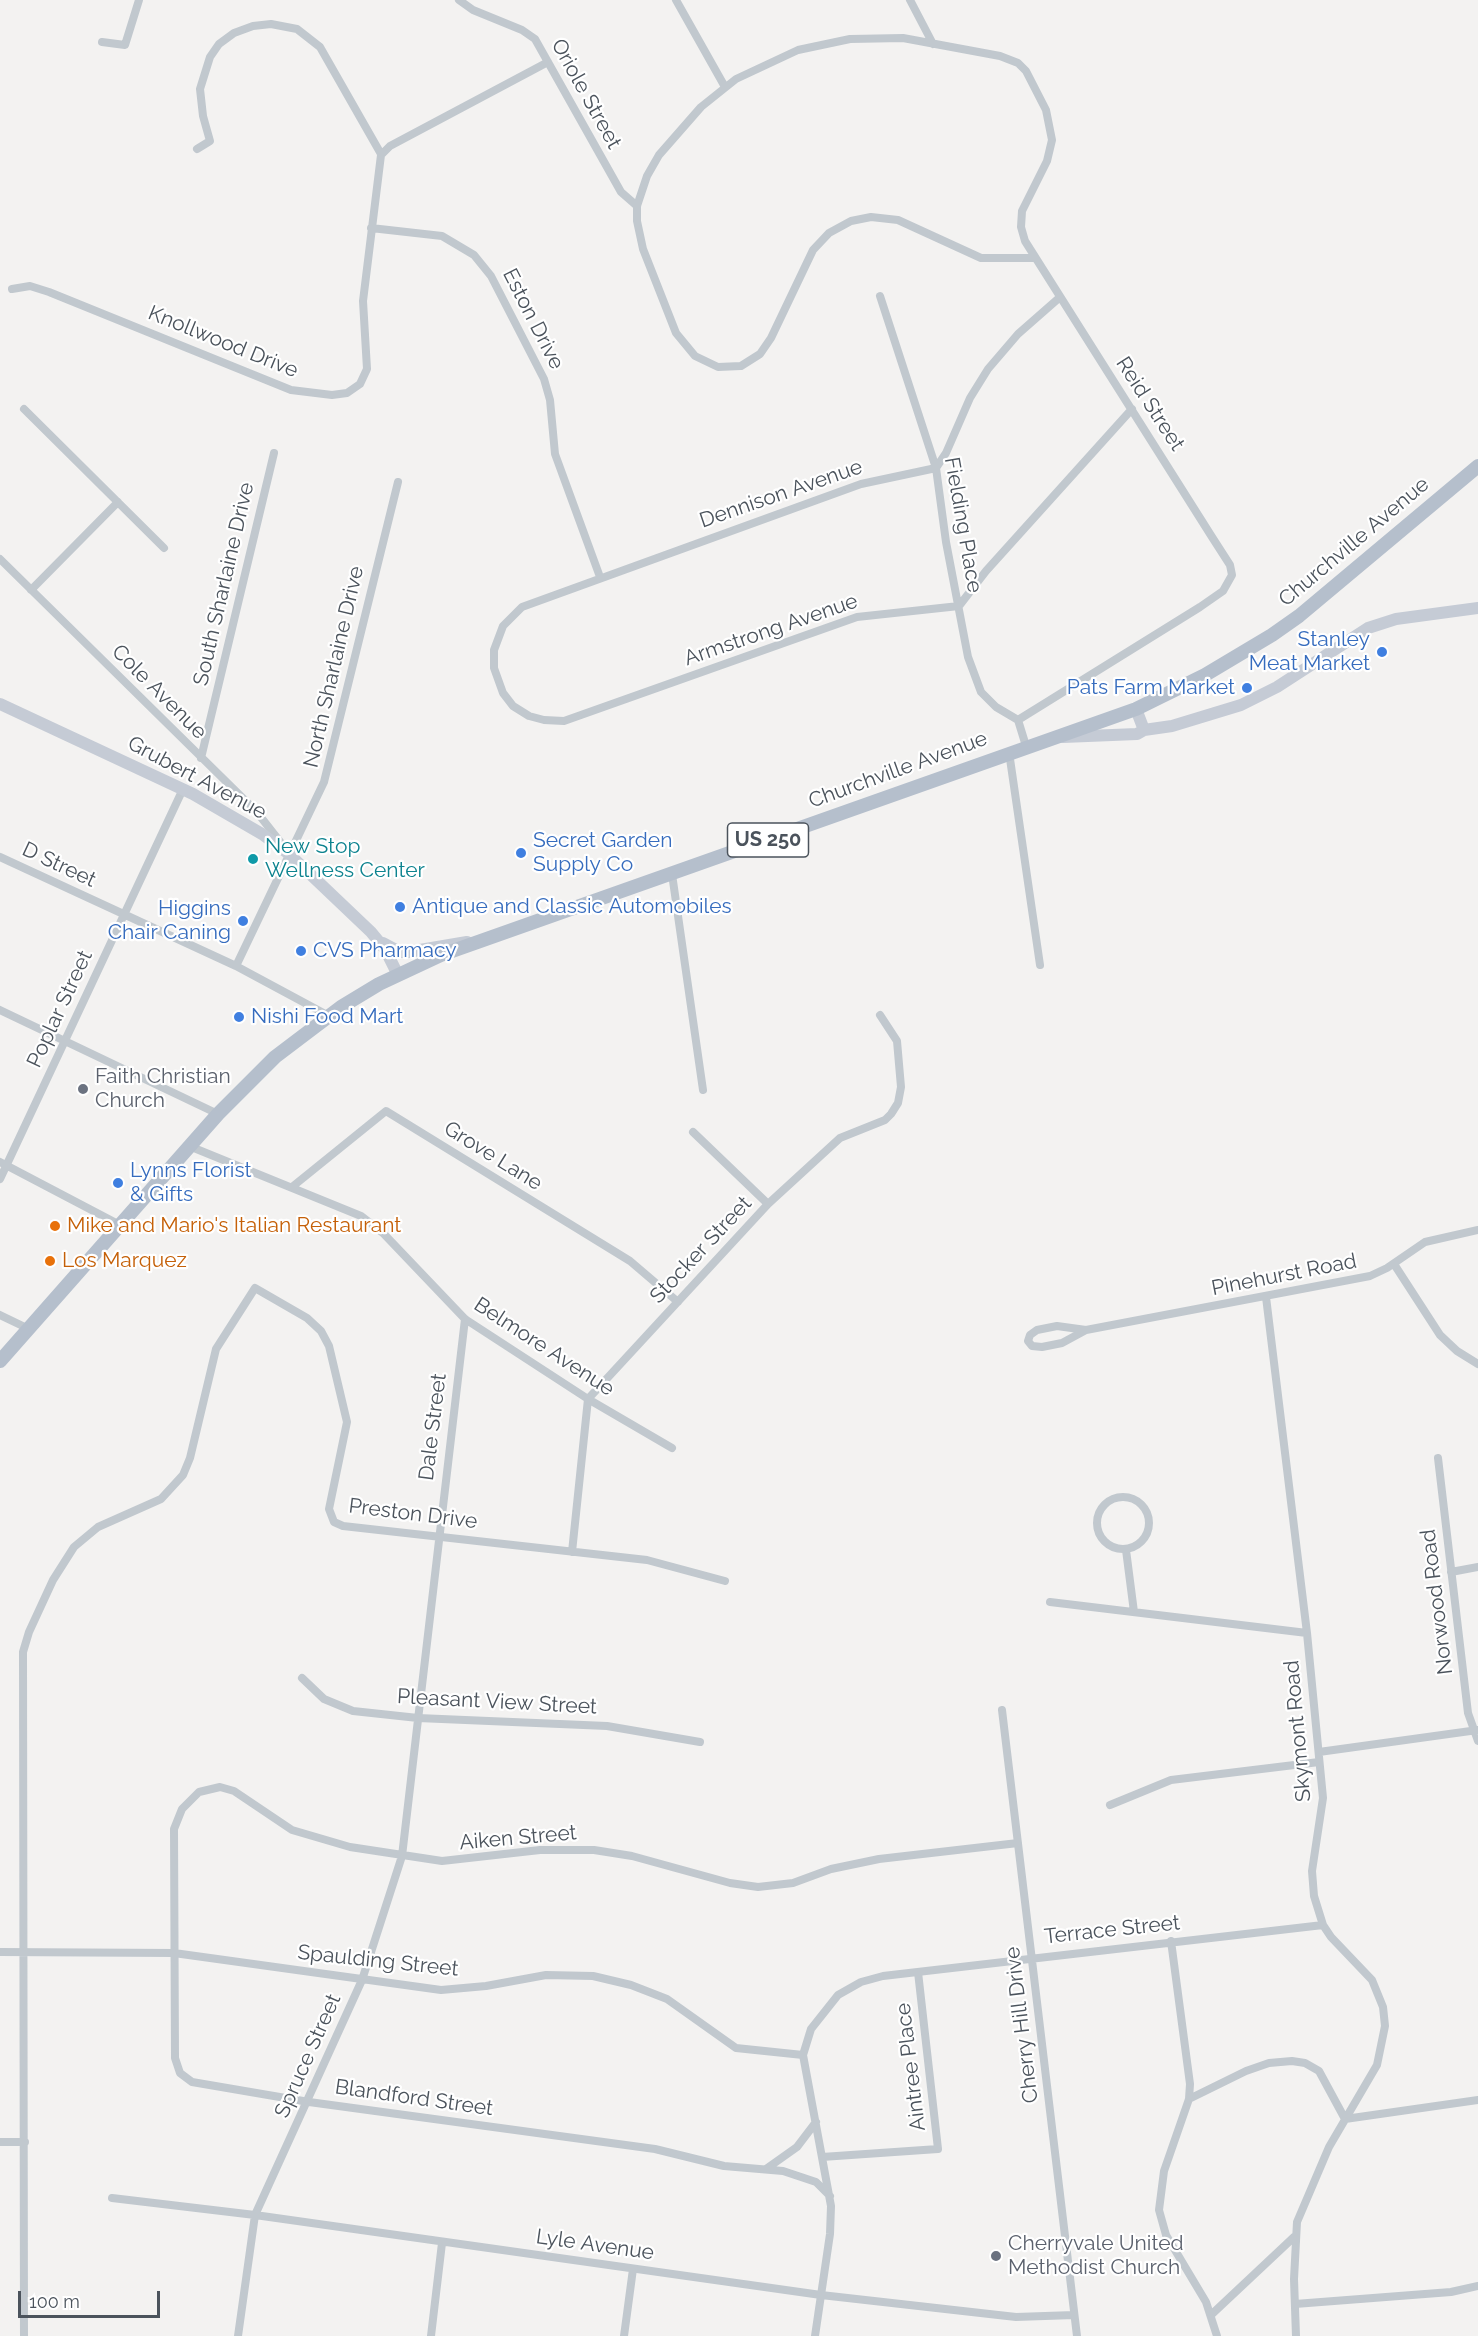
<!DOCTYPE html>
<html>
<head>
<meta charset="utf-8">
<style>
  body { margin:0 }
  #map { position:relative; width:1478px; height:2336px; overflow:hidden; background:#f3f2f1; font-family:Raleway,sans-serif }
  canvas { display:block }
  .scale { position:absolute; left:18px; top:2291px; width:142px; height:27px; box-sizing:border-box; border:3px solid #4b535c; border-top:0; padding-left:8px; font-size:18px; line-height:21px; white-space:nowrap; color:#4b535c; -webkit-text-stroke:4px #fff; paint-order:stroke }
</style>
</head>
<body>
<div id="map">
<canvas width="1478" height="2336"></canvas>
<div class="scale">100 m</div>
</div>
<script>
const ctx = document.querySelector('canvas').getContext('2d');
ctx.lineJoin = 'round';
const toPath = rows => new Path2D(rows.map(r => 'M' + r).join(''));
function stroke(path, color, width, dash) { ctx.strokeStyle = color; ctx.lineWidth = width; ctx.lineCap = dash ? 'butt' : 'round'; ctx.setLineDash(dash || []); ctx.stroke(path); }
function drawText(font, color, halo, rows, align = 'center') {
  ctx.font = font + ' Raleway,sans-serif'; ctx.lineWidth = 4.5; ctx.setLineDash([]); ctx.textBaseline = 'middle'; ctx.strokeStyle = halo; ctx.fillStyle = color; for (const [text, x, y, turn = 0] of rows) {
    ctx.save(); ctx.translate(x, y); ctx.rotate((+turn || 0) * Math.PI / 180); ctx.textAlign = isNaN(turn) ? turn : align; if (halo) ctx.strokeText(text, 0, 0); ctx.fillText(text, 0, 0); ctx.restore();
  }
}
const street = toPath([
  [459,0,473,10,522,30,535,39,621,192,637,206],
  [676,0,725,87],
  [910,0,933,44],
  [102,42,125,45,139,0],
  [197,149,210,141,203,116,200,89,210,57,219,44,234,33,253,26,271,24,297,29,320,47,381,154],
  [371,228,442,236,474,255,491,276,544,379,550,400,555,454,600,577],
  [12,289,30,286,49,292,291,390,332,395,347,393,360,384,367,369,363,301,381,155,390,146,548,62],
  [880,296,936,468,946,542,968,657,981,692,996,707,1018,720,1026,746],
  [1059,298,1018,334,988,369,970,398,946,453,936,468,861,484,522,607,503,626,494,650,494,668,503,693,513,706,529,716,544,720,564,721,857,617,959,606,986,571,1132,409],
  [24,409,164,548],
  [0,559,256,811,285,848],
  [31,590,118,502],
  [1018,720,1200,607,1223,591,1232,575,1230,565,1212,537,1025,241,1021,227,1022,211,1047,161,1052,140,1046,110,1026,71,1018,63,1000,56,903,38,850,39,798,50,736,79,701,107,659,155,647,176,637,206,637,221,643,249,676,333,695,356,718,367,741,366,760,354,771,338,813,250,829,233,851,221,871,217,898,220,981,258,1034,258],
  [1009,752,1040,965],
  [201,758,274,453],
  [0,857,236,966,329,1016],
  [672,874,703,1090],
  [236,966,324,782,398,482],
  [0,1010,218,1114],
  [693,1132,768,1204],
  [189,1146,361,1216,383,1233,465,1319,588,1399,672,1448],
  [0,1162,120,1225],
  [0,1179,183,789],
  [292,1187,386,1111,630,1261,678,1302],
  [1394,1264,1440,1335,1457,1351,1478,1364],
  [1266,1297,1307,1633,1323,1798,1312,1871,1314,1896,1323,1925,1331,1937,1372,1980,1383,2007,1385,2026,1377,2065,1329,2147,1297,2222,1294,2279,1296,2336],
  [0,1315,29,1329],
  [1086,1330,1057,1326,1037,1330,1030,1335,1028,1341,1032,1346,1042,1347,1062,1343,1086,1330,1370,1276,1387,1268,1425,1242,1478,1230],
  [1438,1458,1468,1713,1478,1741],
  '1097 1523a26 26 0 1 1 52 0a26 26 0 1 1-52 0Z',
  [1126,1550,1134,1612],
  [572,1552,588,1399,768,1204,840,1138,885,1120,891,1114,898,1103,901,1087,897,1041,880,1015],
  [1451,1572,1478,1567],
  [1050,1602,1307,1633],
  [302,1678,324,1699,353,1711,418,1718,607,1726,700,1742],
  [1002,1710,1077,2336],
  [1319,1752,1478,1730],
  [1110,1805,1171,1780,1319,1762],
  [1171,1941,1190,2084,1189,2099,1164,2171,1159,2210,1166,2235,1206,2302,1217,2336],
  [0,1952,174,1953,441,1990,486,1986,546,1975,593,1976,631,1985,667,1999,736,2048,803,2055],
  [1189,2099,1246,2071,1269,2063,1292,2061,1305,2063,1319,2071,1345,2119,1478,2100],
  [0,2142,25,2142],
  [822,2157,938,2149,918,1972],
  [766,2169,797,2147,816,2122],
  [830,2196,816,2182,783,2171,724,2166,655,2149,309,2102,192,2082,180,2073,175,2058,174,1829,182,1809,199,1792,220,1787,234,1791,292,1830,350,1847,442,1861,540,1850,594,1850,632,1856,730,1883,758,1887,793,1883,831,1869,879,1859,1018,1843],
  [112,2198,255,2215,821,2295,1016,2317,1074,2315],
  [1295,2304,1451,2292,1478,2286],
  [1212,2314,1294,2237],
  [24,2336,23,1652,29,1632,53,1580,74,1547,98,1527,161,1499,183,1475,190,1458,216,1349,255,1288,307,1318,321,1331,329,1346,347,1422,329,1509,334,1522,343,1526,647,1560,725,1581],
  [238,2336,255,2215,362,1980,402,1856,465,1319],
  [431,2336,442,2243],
  [624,2336,633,2269],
  [815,2336,830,2234,831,2206,803,2055,811,2029,838,1995,861,1982,883,1976,1323,1925]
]);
const secondary = toPath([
  [0,704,193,794,262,834,289,854,371,932,385,949,398,975],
  [1136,709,1144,730],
  [1063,737,1137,734,1144,730,1172,726,1241,705,1277,687,1368,628,1396,619,1478,608],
  [383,943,400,952,408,952,467,942]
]);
const primary = toPath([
  [0,1361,218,1114,275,1057,341,1007,379,984,441,955,1136,709,1205,675,1272,635,1299,616,1478,466]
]);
const markers = [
  [1382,652,6,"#3f7fe0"],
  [1247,688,6,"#3f7fe0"],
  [521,853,6,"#3f7fe0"],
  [253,859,6,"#0f9aa8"],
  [400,907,6,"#3f7fe0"],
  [243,921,6,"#3f7fe0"],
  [301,951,6,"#3f7fe0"],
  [239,1017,6,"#3f7fe0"],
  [83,1089,6,"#6b7280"],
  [118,1183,6,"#3f7fe0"],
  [55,1226,6,"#e8710a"],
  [50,1261,6,"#e8710a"],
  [996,2256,6,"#6b7280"]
];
const shields = [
  [768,840,81]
];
const shieldNames = [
  ["US 250",768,840]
];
const streetNames = [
  ["Oriole Street",586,94,61],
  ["Eston Drive",533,319,63],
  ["Knollwood Drive",223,342,22],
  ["Reid Street",1150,404,57],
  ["Dennison Avenue",781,494,-19],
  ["Fielding Place",963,525,80],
  ["Churchville Avenue",1354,542,-40],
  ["South Sharlaine Drive",224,584,-77],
  ["Armstrong Avenue",771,630,-19],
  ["North Sharlaine Drive",334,667,-77],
  ["Cole Avenue",159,692,45],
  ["Churchville Avenue",898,770,-20],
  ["Grubert Avenue",197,778,28],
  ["D Street",59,865,25],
  ["Poplar Street",60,1009,-65],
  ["Grove Lane",493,1156,32],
  ["Stocker Street",701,1250,-47],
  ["Pinehurst Road",1284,1275,-11],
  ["Belmore Avenue",544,1347,33],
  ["Dale Street",433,1427,-83],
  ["Preston Drive",413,1514,7],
  ["Norwood Road",1437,1602,-97],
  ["Pleasant View Street",497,1702,3],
  ["Skymont Road",1298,1731,-95],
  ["Aiken Street",518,1838,-5],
  ["Terrace Street",1112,1930,-6],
  ["Spaulding Street",378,1961,6],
  ["Cherry Hill Drive",1022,2025,-97],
  ["Spruce Street",308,2056,-66],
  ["Aintree Place",911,2067,-97],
  ["Blandford Street",414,2098,8],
  ["Lyle Avenue",595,2245,8]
];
const shopNames = [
  ["Stanley",1370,640,"right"],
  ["Meat Market",1370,664,"right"],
  ["Pats Farm Market",1235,688,"right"],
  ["Secret Garden",533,841],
  ["Supply Co",533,865],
  ["Antique and Classic Automobiles",412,907],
  ["Higgins",231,909,"right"],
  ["Chair Caning",231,933,"right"],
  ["CVS Pharmacy",313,951],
  ["Nishi Food Mart",251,1017],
  ["Lynns Florist",130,1171],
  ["& Gifts",130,1195]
];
const cultureNames = [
  ["New Stop",265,847],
  ["Wellness Center",265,871]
];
const worshipNames = [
  ["Faith Christian",95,1077],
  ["Church",95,1101],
  ["Cherryvale United",1008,2244],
  ["Methodist Church",1008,2268]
];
const foodNames = [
  ["Mike and Mario's Italian Restaurant",67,1226],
  ["Los Marquez",62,1261]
];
stroke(street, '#c1c8ce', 8);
stroke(secondary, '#c5cbd5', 12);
stroke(primary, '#b5bfcc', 14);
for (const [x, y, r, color] of markers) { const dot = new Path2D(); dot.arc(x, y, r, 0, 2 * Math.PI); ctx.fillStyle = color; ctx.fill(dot); stroke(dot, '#fff', 2); }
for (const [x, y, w] of shields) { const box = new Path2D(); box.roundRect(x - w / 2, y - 17, w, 34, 4.5); ctx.fillStyle = '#fff'; ctx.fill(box); stroke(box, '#4b535c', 1.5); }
drawText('bold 20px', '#4b535c', null, shieldNames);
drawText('21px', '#4b535c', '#fff', streetNames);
drawText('21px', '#366cbe', '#fff', shopNames, 'left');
drawText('21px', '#0d838f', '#fff', cultureNames, 'left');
drawText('21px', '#5b616d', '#fff', worshipNames, 'left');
drawText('21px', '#c56008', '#fff', foodNames, 'left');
</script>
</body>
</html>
